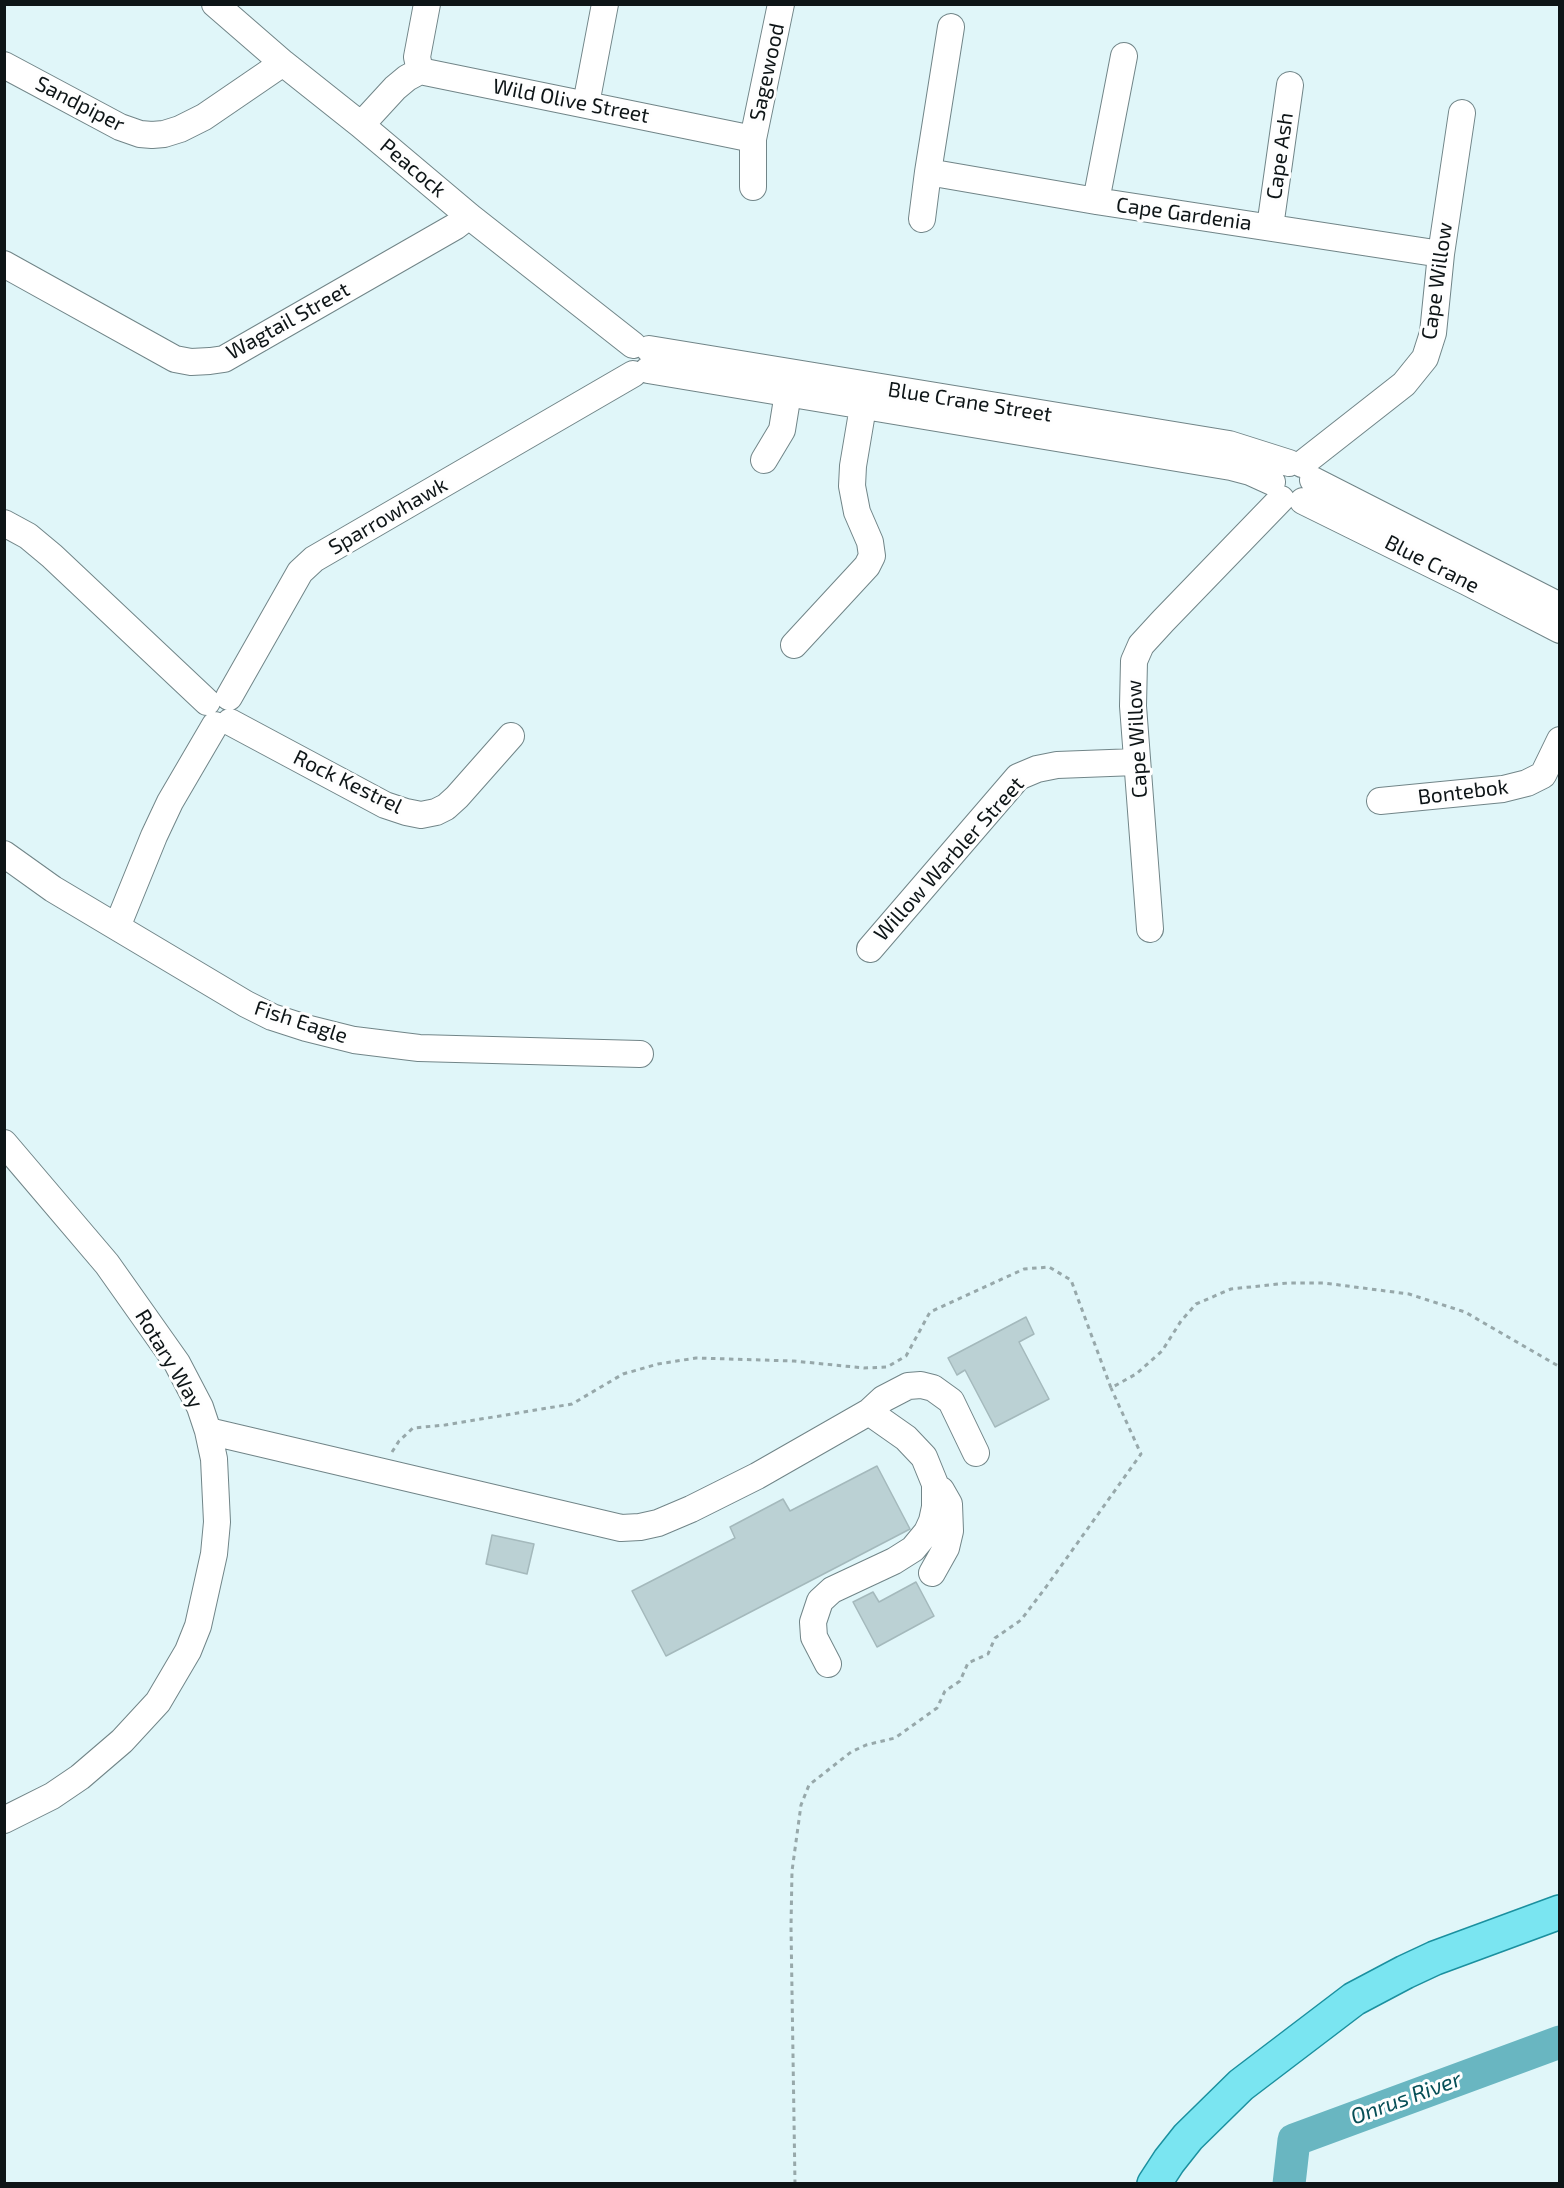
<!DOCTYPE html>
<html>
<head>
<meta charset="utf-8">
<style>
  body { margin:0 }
  #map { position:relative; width:1564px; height:2188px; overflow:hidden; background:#e0f6f9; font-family:"Exo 2",sans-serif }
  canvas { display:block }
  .frame { position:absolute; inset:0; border:6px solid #0e1517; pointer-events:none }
</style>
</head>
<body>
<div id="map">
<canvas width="1564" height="2188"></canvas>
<div class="frame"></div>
</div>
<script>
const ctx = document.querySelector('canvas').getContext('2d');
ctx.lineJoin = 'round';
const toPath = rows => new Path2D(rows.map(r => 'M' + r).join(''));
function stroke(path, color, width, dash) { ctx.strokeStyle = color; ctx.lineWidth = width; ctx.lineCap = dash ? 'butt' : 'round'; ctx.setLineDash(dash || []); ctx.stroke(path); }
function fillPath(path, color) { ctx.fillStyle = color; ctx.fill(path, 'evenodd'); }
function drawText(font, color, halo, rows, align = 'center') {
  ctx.font = font + ' "Exo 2",sans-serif'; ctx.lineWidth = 6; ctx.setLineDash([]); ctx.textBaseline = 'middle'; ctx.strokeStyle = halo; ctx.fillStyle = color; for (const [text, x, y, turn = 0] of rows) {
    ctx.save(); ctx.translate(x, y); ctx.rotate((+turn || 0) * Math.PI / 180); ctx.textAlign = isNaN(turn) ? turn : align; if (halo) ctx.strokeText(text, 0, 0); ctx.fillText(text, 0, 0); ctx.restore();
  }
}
const river = toPath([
  [1289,2184,1294,2140,1560,2042]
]);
const building = toPath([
  [1026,1317,1034,1334,1019,1342,1049,1399,995,1427,965,1370,957,1375,948,1358,1026,1317],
  [877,1466,910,1529,666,1656,632,1591,735,1538,730,1527,783,1499,790,1511,877,1466],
  [492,1535,534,1544,527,1574,486,1564,492,1535],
  [916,1582,934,1616,877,1647,853,1602,873,1592,879,1602,916,1582]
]);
const path = toPath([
  [392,1452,399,1441,413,1428,445,1425,572,1404,623,1374,658,1364,696,1358,794,1361,864,1368,887,1367,906,1356,930,1312,1024,1269,1049,1267,1071,1280,1111,1388,1136,1374,1162,1351,1181,1321,1196,1304,1231,1289,1288,1283,1324,1283,1409,1294,1465,1312,1560,1367],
  [795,2184,791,1927,792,1871,801,1805,809,1785,851,1752,866,1745,895,1738,937,1708,945,1691,960,1681,968,1663,988,1654,995,1638,1021,1620,1046,1587,1141,1454,1111,1388]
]);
const minor = toPath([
  [215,4,283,63,361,125,469,216,633,345],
  [4,65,120,127,140,134,152,135,164,134,180,129,204,117,283,63],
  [420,71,417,57,427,4],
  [586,104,605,4],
  [361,125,395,88,407,78,420,71,753,139],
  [928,172,1096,201,1441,254],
  [753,187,753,139,781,4],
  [1096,201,1124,56],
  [922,219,928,172,951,27],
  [1270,227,1290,85],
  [4,264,175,359,191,362,210,361,224,359,456,226,469,216],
  [649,349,1229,444,1289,463],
  [648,370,1231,467,1250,472,1272,482],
  [764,460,782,430,788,393],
  [1302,464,1404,384,1425,358,1433,333,1441,254,1462,113],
  [1313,480,1560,606],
  [1303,501,1467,582,1560,630],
  [4,523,28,536,52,556,207,702],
  [794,645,867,566,872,556,870,542,857,512,852,486,853,466,866,389],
  [229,697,300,572,314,559,633,374],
  [230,722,385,805,406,812,421,815,436,812,446,807,457,797,511,736],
  [1380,801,1503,789,1527,783,1543,775,1560,740],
  [4,854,53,889,246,1004,272,1017,306,1028,354,1040,419,1048,640,1054],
  [117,927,154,836,170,802,215,725],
  [1150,929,1133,706,1134,661,1141,645,1163,621,1281,499],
  [870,949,1018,777,1037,769,1057,765,1136,762],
  [4,1143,107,1264,177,1363,200,1407,208,1431,214,1459,217,1522,214,1554,198,1626,188,1651,158,1702,122,1741,80,1777,52,1796,4,1820],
  [869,1412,883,1399,908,1386,921,1385,933,1388,951,1401,976,1453],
  [208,1431,621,1528,640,1527,658,1523,691,1509,757,1476,869,1412,906,1438,924,1457,935,1484,935,1507,932,1521,927,1532,913,1549,894,1561,832,1590,820,1601,813,1622,814,1637,828,1664],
  [932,1573,946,1548,950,1531,949,1504,941,1490]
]);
const major = toPath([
  [1154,2184,1169,2161,1188,2137,1241,2085,1354,1999,1405,1972,1435,1958,1560,1912]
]);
const streetNames = [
  ["Sagewood",767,72,-78],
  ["Wild Olive Street",571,101,11],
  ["Sandpiper",80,104,27],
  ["Cape Ash",1280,156,-82],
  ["Peacock",413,168,40],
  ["Cape Gardenia",1184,214,8],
  ["Cape Willow",1437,281,-82],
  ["Wagtail Street",288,321,-29],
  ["Blue Crane Street",970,402,9],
  ["Sparrowhawk",388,516,-30],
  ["Blue Crane",1432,564,27],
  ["Cape Willow",1137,739,-93],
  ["Rock Kestrel",348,782,26],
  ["Bontebok",1463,792,-7],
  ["Willow Warbler Street",949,859,-48],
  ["Fish Eagle",301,1022,18],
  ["Rotary Way",169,1359,59]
];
const waterNames = [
  ["Onrus River",1406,2098,-20]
];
stroke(river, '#69b6c1', 33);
fillPath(building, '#bbd1d4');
stroke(building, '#a4b9bc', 1.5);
stroke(minor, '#718588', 28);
stroke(major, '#1b909f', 36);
stroke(path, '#97a8aa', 3, [4.5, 4.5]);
stroke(minor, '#fff', 26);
stroke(major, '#7ae5f1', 33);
drawText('21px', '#0e1517', '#fefefe', streetNames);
drawText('italic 22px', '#074f57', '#fefefe', waterNames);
</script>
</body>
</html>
